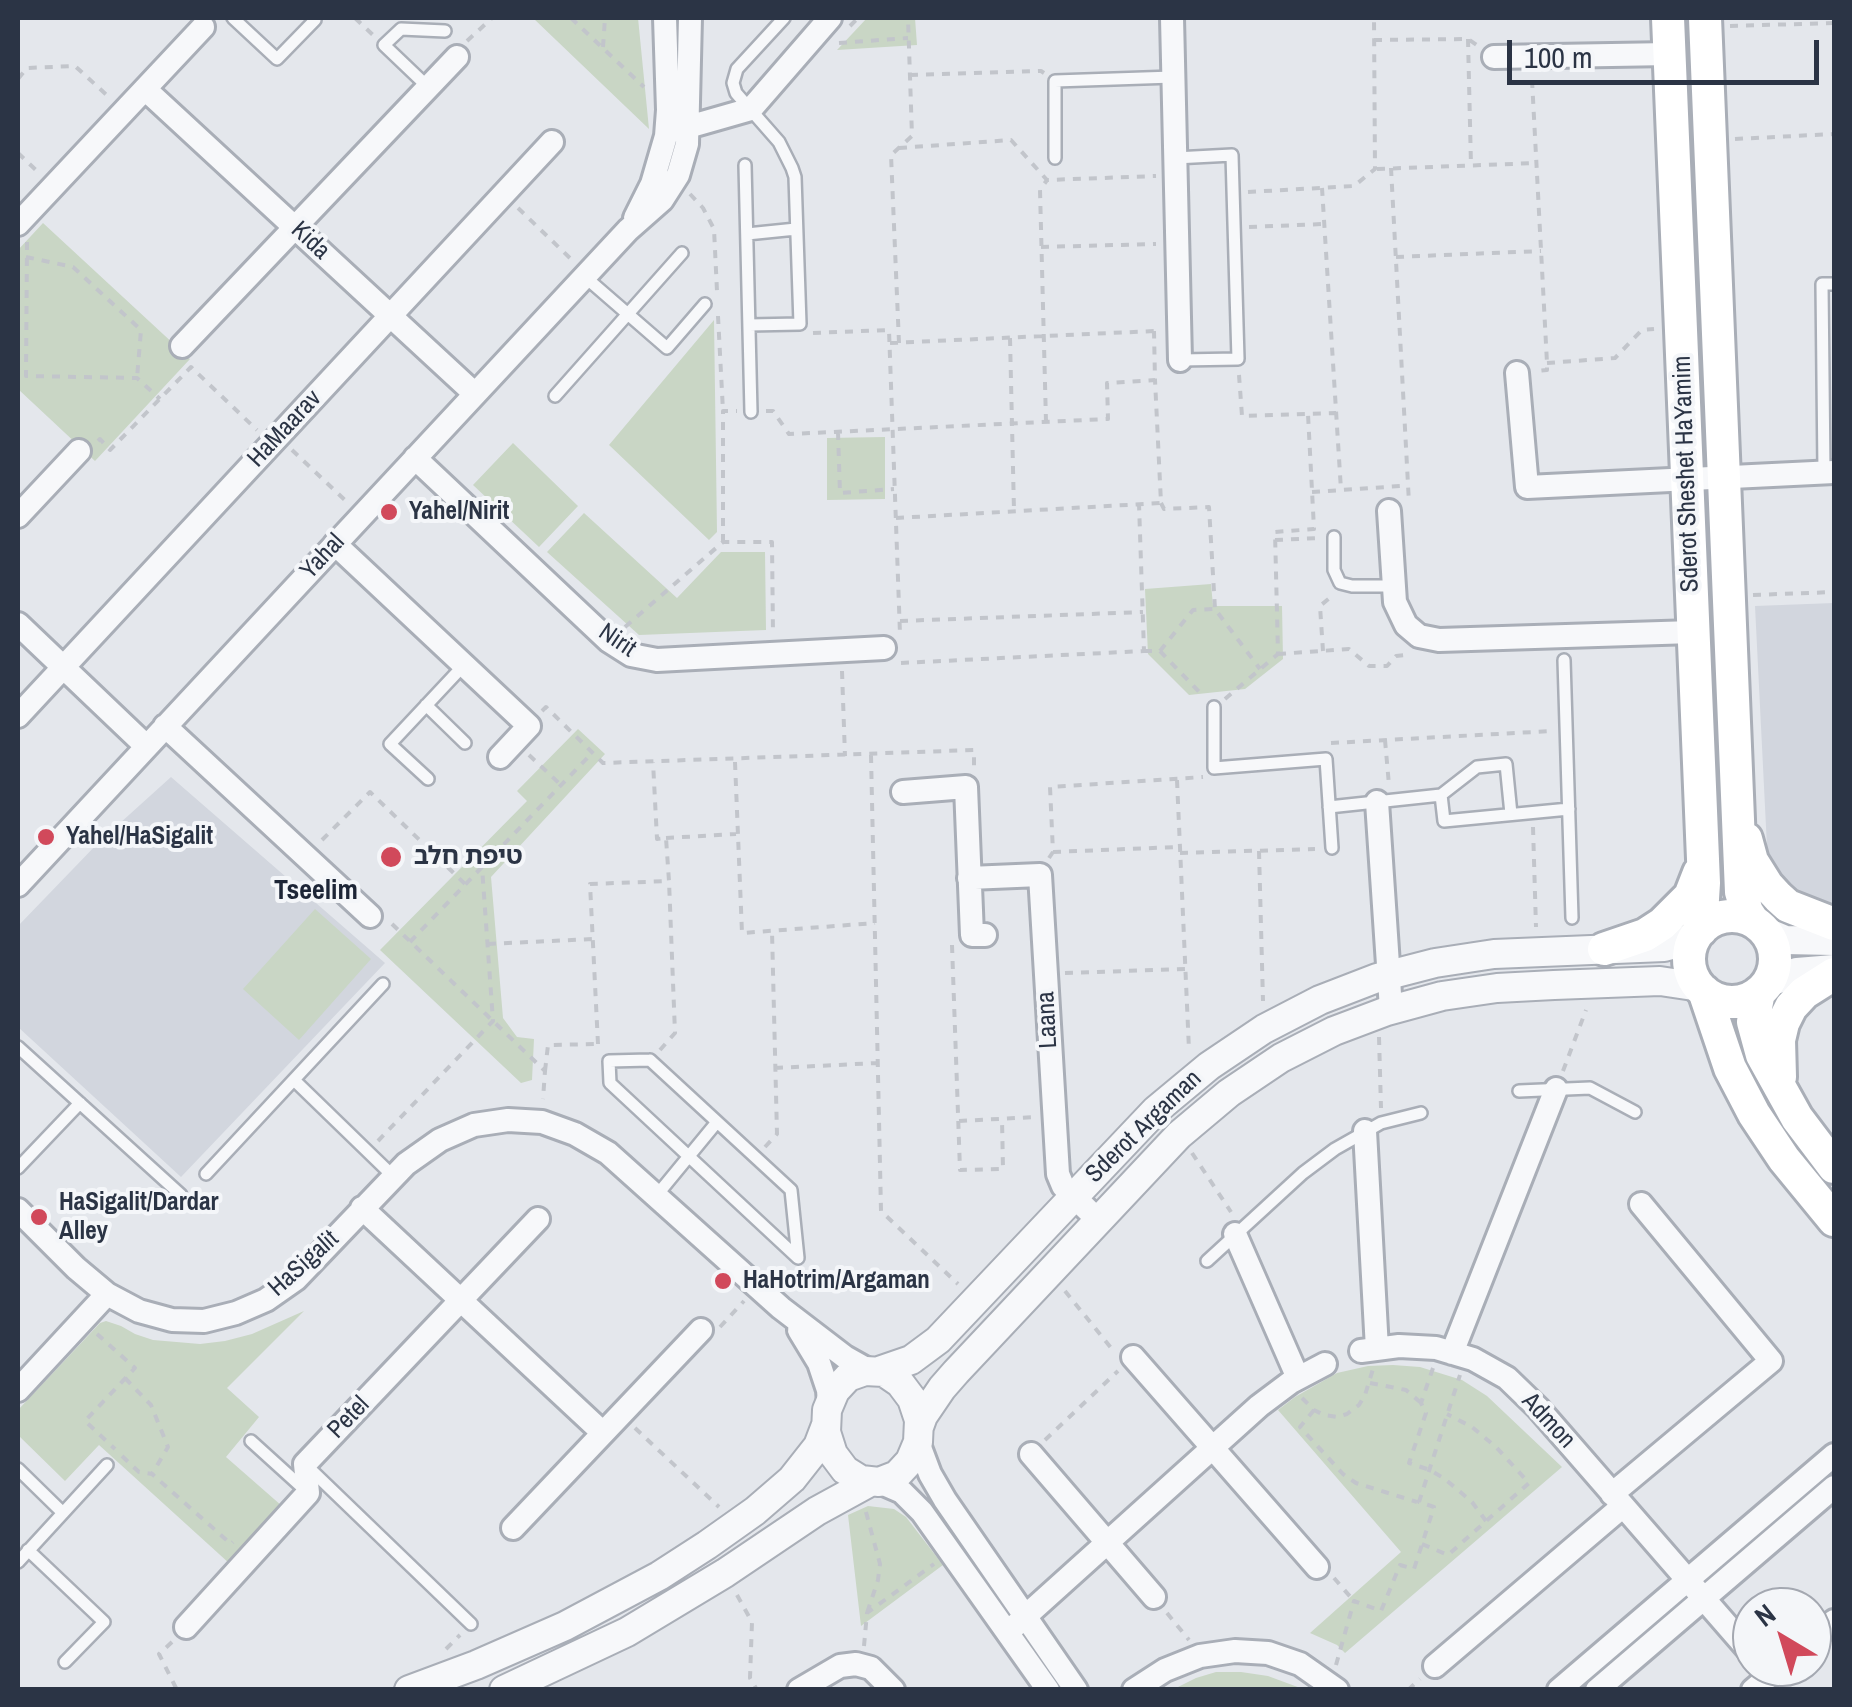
<!DOCTYPE html>
<html>
<head>
<meta charset="utf-8">
<style>
  body { margin:0 }
  #map { position:relative; width:1852px; height:1707px; overflow:hidden; background:#e4e7ec; font-family:"Archivo Narrow",sans-serif }
  canvas { display:block }
  .frame { position:absolute; inset:0; border:20px solid #2b3445; pointer-events:none }
  .north { position:absolute; left:1732px; top:1587px; width:100px; height:100px; box-sizing:border-box; background:#f4f6f9; border:2px solid #a4a8b1; border-radius:50%; rotate:322deg; font-size:28px; font-weight:700; line-height:40px; text-align:center; color:#2b3445 }
  .north::after { content:''; display:block; margin:auto; width:35px; height:45px; background:#d1495b; clip-path:polygon(50% 0,100% 100%,50% 72%,0 100%) }
  .scale { position:absolute; left:1507px; top:40px; width:312px; height:45px; box-sizing:border-box; border:5px solid #2b3445; border-top:0; padding-left:12px; font-size:30px; line-height:35px; white-space:nowrap; color:#2b3445; -webkit-text-stroke:8px #f4f6f9; paint-order:stroke }
</style>
</head>
<body>
<div id="map">
<canvas width="1852" height="1707"></canvas>
<div class="frame"></div>
<div class="north">N</div>
<div class="scale">100 m</div>
</div>
<script>
const ctx = document.querySelector('canvas').getContext('2d');
ctx.lineJoin = 'round';
function fillPath(path, color) { ctx.fillStyle = color; ctx.fill(path, 'evenodd'); }
const toPath = rows => new Path2D(rows.map(r => 'M' + r).join(''));
function stroke(path, color, width, dash) { ctx.strokeStyle = color; ctx.lineWidth = width; ctx.lineCap = dash ? 'butt' : 'round'; ctx.setLineDash(dash || []); ctx.stroke(path); }
function drawText(font, color, halo, rows, align = 'center') {
  ctx.font = font + ' "Archivo Narrow","Noto Sans Hebrew",sans-serif'; ctx.lineWidth = 8; ctx.setLineDash([]); ctx.textBaseline = 'middle'; ctx.strokeStyle = halo; ctx.fillStyle = color; for (const [text, x, y, turn = 0] of rows) {
    ctx.save(); ctx.translate(x, y); ctx.rotate((+turn || 0) * Math.PI / 180); ctx.textAlign = isNaN(turn) ? turn : align; if (halo) ctx.strokeText(text, 0, 0); ctx.fillText(text, 0, 0); ctx.restore();
  }
}
const built = toPath([
  [1834,603,1834,906,1812,902,1791,891,1771,864,1767,847,1755,606],
  [171,777,385,963,181,1177,18,1027,18,926,99,842]
]);
const green = toPath([
  [533,18,638,18,649,129],
  [867,18,915,18,917,45,837,50],
  [43,223,190,359,95,461,18,389,18,250],
  [714,320,717,532,709,540,609,445],
  [885,437,885,499,827,500,827,438],
  [513,443,578,506,539,547,473,485],
  [584,513,677,598,721,552,765,552,766,630,639,635,547,552],
  [1211,584,1213,606,1282,606,1283,659,1245,689,1189,695,1148,654,1145,589],
  [578,729,605,754,491,877,503,1018,517,1037,534,1039,532,1080,521,1083,380,950,527,801,517,791],
  [315,909,371,959,299,1040,243,989],
  [304,1311,227,1388,259,1417,226,1457,282,1506,230,1564,99,1445,65,1481,18,1435,18,1410,100,1323,106,1321,121,1326,135,1334,153,1340,200,1344,225,1341,252,1334],
  [1393,1365,1420,1367,1462,1380,1487,1396,1562,1467,1345,1653,1337,1645,1310,1633,1401,1552,1278,1410,1295,1397,1337,1373,1368,1366],
  [868,1506,894,1509,906,1517,943,1565,861,1626,848,1515],
  [1216,1672,1241,1672,1268,1676,1303,1689,1174,1689,1196,1678]
]);
const path = toPath([
  [355,18,373,35],
  [571,18,644,87],
  [850,26,858,18],
  [1730,26,1834,23],
  [1468,39,1471,166],
  [1374,40,1468,39,1478,46],
  [467,41,492,18],
  [839,43,908,38],
  [603,47,605,18],
  [910,75,1041,71,1044,73],
  [18,79,27,68,75,66,110,98],
  [1532,80,1547,363,1547,370,1537,371],
  [1735,139,1834,134],
  [899,148,1011,140,1047,180,1156,176],
  [18,153,40,174],
  [1391,168,1409,503],
  [1377,169,1537,163],
  [1322,188,1341,490],
  [1248,192,1354,186,1375,169,1374,18],
  [690,194,703,208,714,229,717,291],
  [518,208,572,260],
  [1249,227,1324,224],
  [27,242,26,376,137,378,160,399],
  [1041,247,1156,244],
  [26,257,73,267,141,330,137,378],
  [1396,257,1541,251],
  [718,316,723,411],
  [813,333,889,330,900,634],
  [1010,338,1014,511],
  [890,343,1155,331],
  [899,343,891,155,912,136,908,18],
  [1547,363,1615,358,1642,330,1654,329],
  [1239,375,1242,416,1336,413],
  [766,411,773,411,789,434,1108,419,1107,383,1155,380,1154,331],
  [1046,422,1040,190,1047,180],
  [838,432,840,493,894,489],
  [98,441,100,439,110,450,191,367,257,430],
  [292,450,347,502],
  [1312,492,1401,486,1401,492],
  [1161,503,1164,509,1209,507,1215,609],
  [896,518,1161,503,1155,380],
  [1275,540,1321,538],
  [723,542,723,411,737,411],
  [1753,595,1834,592],
  [900,621,1143,612],
  [625,627,723,542,772,542,773,634],
  [1144,651,1160,651,1203,696],
  [1160,651,1193,610,1215,609,1260,669],
  [1323,651,1320,606,1332,596],
  [1278,654,1349,649,1369,666,1387,666,1396,656,1407,655],
  [901,663,1144,651,1139,504],
  [842,671,845,756],
  [1225,699,1278,654,1275,532,1314,529,1308,414],
  [542,711,546,707,603,763,974,750,974,769],
  [1385,740,1389,785],
  [1331,743,1552,731],
  [529,755,561,785],
  [871,755,881,1211,958,1284],
  [735,762,742,933,875,923],
  [1177,780,1189,1050],
  [1533,827,1536,927],
  [666,838,736,834],
  [322,840,370,792,465,884],
  [1259,851,1263,1001],
  [1053,852,1178,847],
  [1180,853,1315,849],
  [1049,858,1053,852,1050,787,1203,777],
  [392,924,545,1071,543,1099],
  [410,942,482,867],
  [488,944,593,939],
  [952,945,960,1170,1003,1169,1002,1119],
  [1065,973,1185,969],
  [1379,1037,1381,1108],
  [598,1044,590,884,669,881,666,838,657,839,653,762],
  [660,1050,675,1033,669,881],
  [775,1068,878,1063],
  [545,1071,548,1045,598,1044],
  [1563,1071,1586,1010],
  [959,1121,1035,1117],
  [378,1141,493,1021,482,867,592,753],
  [765,1147,777,1134,772,931],
  [1192,1153,1231,1212],
  [1065,1291,1112,1349],
  [720,1327,744,1301],
  [97,1334,135,1368,85,1421,115,1449],
  [1433,1368,1421,1403,1426,1413,1409,1463,1430,1470,1445,1479,1472,1502,1486,1521],
  [125,1378,151,1405,168,1447,152,1474],
  [1370,1383,1406,1390,1420,1402],
  [1302,1398,1314,1410,1324,1415,1337,1417,1347,1414,1359,1405,1365,1395,1373,1369],
  [1314,1410,1300,1427,1343,1474,1356,1483,1417,1502],
  [635,1428,719,1507],
  [1045,1440,1118,1371],
  [122,1456,139,1472,152,1474,231,1544,233,1542],
  [866,1512,880,1564,878,1580,867,1613],
  [1422,1544,1448,1555,1529,1483,1496,1447,1472,1427,1447,1414],
  [1334,1578,1354,1601],
  [737,1595,752,1622,750,1678,757,1690],
  [1167,1613,1189,1640],
  [172,1642,159,1654,177,1690],
  [864,1646,867,1613,934,1564],
  [446,1649,460,1635],
  [1336,1665,1354,1601,1381,1611,1400,1565,1414,1569,1434,1507,1419,1502,1460,1375],
  [1408,1690,1420,1679]
]);
const service = toPath([
  [233,18,277,59,315,20],
  [428,87,384,45,401,29,445,31],
  [1055,158,1055,81,1173,77],
  [1175,158,1232,155,1238,359,1180,360],
  [745,165,751,412],
  [747,234,796,229],
  [584,276,667,348,705,304],
  [749,325,800,324,795,177,792,168,779,142,736,93,733,83,737,69,784,18],
  [555,396,682,253],
  [1824,472,1822,284,1834,284],
  [1334,537,1334,570,1340,583,1352,586,1393,586],
  [1564,660,1572,918],
  [426,705,465,743],
  [1214,707,1214,768,1326,759,1332,848],
  [428,779,390,744,464,665],
  [1441,795,1477,767,1506,764,1511,814],
  [1329,807,1441,795,1444,821,1569,809],
  [18,1047,181,1195],
  [650,1060,791,1190,798,1258,610,1083,609,1061,650,1060],
  [294,1080,393,1176],
  [1519,1091,1590,1088,1635,1112],
  [18,1168,80,1103],
  [206,1174,383,984],
  [657,1195,717,1122],
  [1207,1261,1303,1173,1335,1149,1381,1123,1421,1113],
  [251,1441,305,1490],
  [308,1467,471,1624],
  [18,1469,63,1513],
  [28,1550,104,1622,65,1662],
  [18,1562,107,1465]
]);
const minor = toPath([
  [1172,18,1180,360],
  [1494,57,1670,54],
  [145,89,475,394],
  [675,128,688,127,751,109,830,18],
  [635,218,652,184,666,136,668,110,665,18],
  [18,224,203,27],
  [182,346,457,57],
  [1517,373,1527,487,1834,472],
  [415,458,609,641,631,655,657,660,884,648],
  [1389,511,1395,602,1406,625,1419,636,1439,640,1693,632],
  [18,516,79,451],
  [335,544,529,726,500,757],
  [18,624,146,746],
  [18,716,552,142],
  [165,726,370,916],
  [903,792,966,787,972,935,985,935],
  [1377,802,1391,1009],
  [969,878,1040,875,1058,1174,1063,1186,1098,1220],
  [18,885,628,230,662,200,678,175,687,144,690,18],
  [1365,1131,1377,1349],
  [362,1208,603,1433],
  [18,1210,76,1268,107,1294,139,1311,172,1320,204,1321,236,1313,266,1300,296,1279,406,1164,440,1140,474,1125,508,1120,542,1122,575,1134,608,1153,781,1308,845,1357,870,1371],
  [1235,1234,1298,1378],
  [799,1330,819,1363,828,1390,829,1404],
  [1361,1351,1399,1346,1436,1348,1473,1359,1507,1378,1538,1408,1752,1654],
  [1452,1353,1556,1089],
  [1133,1357,1317,1567],
  [18,1390,107,1294],
  [918,1442,930,1474,945,1500,1076,1690],
  [1031,1454,1154,1597],
  [879,1482,902,1492,922,1512,1048,1690],
  [1612,1494,1771,1361,1641,1204],
  [513,1528,701,1330],
  [186,1627,308,1493,305,1464,538,1219],
  [1008,1632,1259,1406,1291,1382,1325,1364],
  [1812,1640,1834,1621],
  [1435,1666,1623,1506],
  [799,1690,840,1666,856,1664,871,1668,893,1690],
  [1134,1690,1165,1670,1200,1656,1235,1651,1268,1653,1300,1664,1337,1690],
  [1559,1690,1834,1455],
  [1597,1690,1834,1487],
  [1753,1690,1780,1667]
]);
const tertiary = toPath([
  [1766,932,1785,940,1834,941],
  [1767,983,1797,972,1834,969],
  [865,1371,884,1372,900,1383,912,1399,919,1420,918,1442,910,1461,897,1475,879,1482,861,1480,845,1470,833,1454,826,1432,827,1410,835,1391,848,1377,865,1371],
  [879,1371,911,1360,938,1340,1156,1110,1209,1066,1264,1029,1320,1000,1377,978,1435,963,1494,954,1664,947,1679,943,1697,935],
  [919,1427,923,1416,942,1388,956,1372,1179,1135,1229,1093,1281,1058,1334,1031,1387,1011,1442,996,1497,988,1554,985,1660,981,1700,987],
  [409,1690,476,1665,565,1626,659,1576,707,1545,755,1511,792,1479,818,1446,826,1425],
  [504,1690,627,1632,725,1573,817,1511,870,1482]
]);
const secondary = toPath([
  [1668,18,1704,883,1701,930],
  [1705,18,1741,892,1747,912,1753,921],
  [1746,839,1752,861,1767,885,1778,897,1788,906,1834,924],
  '1689 959a43 43 0 1 1 86 0a43 43 0 1 1-86 0Z',
  [1604,949,1645,935,1662,924,1690,896,1699,873],
  [1704,991,1730,1068,1754,1114,1784,1159,1834,1220],
  [1759,992,1753,1022,1762,1055,1797,1118,1834,1167],
  [1780,1077,1779,1040,1783,1023,1791,1007,1804,993,1834,974]
]);
const markers = [
  [389,512,10,"#d1495b"],
  [46,837,10,"#d1495b"],
  [391,857,12,"#d1495b"],
  [39,1217,10,"#d1495b"],
  [723,1281,10,"#d1495b"]
];
const streetNames = [
  ["Kida",310,241,43],
  ["HaMaarav",285,429,-47],
  ["Sderot Sheshet HaYamim",1687,474,-92],
  ["Yahal",323,557,-47],
  ["Nirit",617,641,34],
  ["Laana",1048,1020,-93],
  ["Sderot Argaman",1144,1127,-44],
  ["HaSigalit",304,1264,-42],
  ["Petel",349,1418,-46],
  ["Admon",1548,1421,47]
];
const poiNames = [
  ["Yahel/Nirit",409,512],
  ["Yahel/HaSigalit",66,837],
  ["טיפת חלב",414,857],
  ["HaSigalit/Dardar",59,1203],
  ["Alley",59,1232],
  ["HaHotrim/Argaman",743,1281]
];
const neighbourhoodNames = [
  ["Tseelim",316,891]
];
fillPath(built, '#d2d6de');
fillPath(green, '#c9d6c5');
stroke(service, '#a9aeb7', 16);
stroke(minor, '#a9aeb7', 28);
stroke(tertiary, '#a9aeb7', 32);
stroke(secondary, '#a9aeb7', 38);
stroke(path, '#c2c5cb', 4, [8, 8]);
stroke(service, '#f7f8fa', 11);
stroke(minor, '#f7f8fa', 22);
stroke(tertiary, '#f7f8fa', 28);
stroke(secondary, '#fff', 32);
for (const [x, y, r, color] of markers) { const dot = new Path2D(); dot.arc(x, y, r, 0, 2 * Math.PI); ctx.fillStyle = color; ctx.fill(dot); stroke(dot, '#f4f6f9', 4); }
drawText('25px', '#2b3445', '#f4f6f9', streetNames);
drawText('bold 25px', '#2b3445', '#f4f6f9', poiNames, 'left');
drawText('bold 28px', '#1d2536', '#f4f6f9', neighbourhoodNames);
</script>
</body>
</html>
